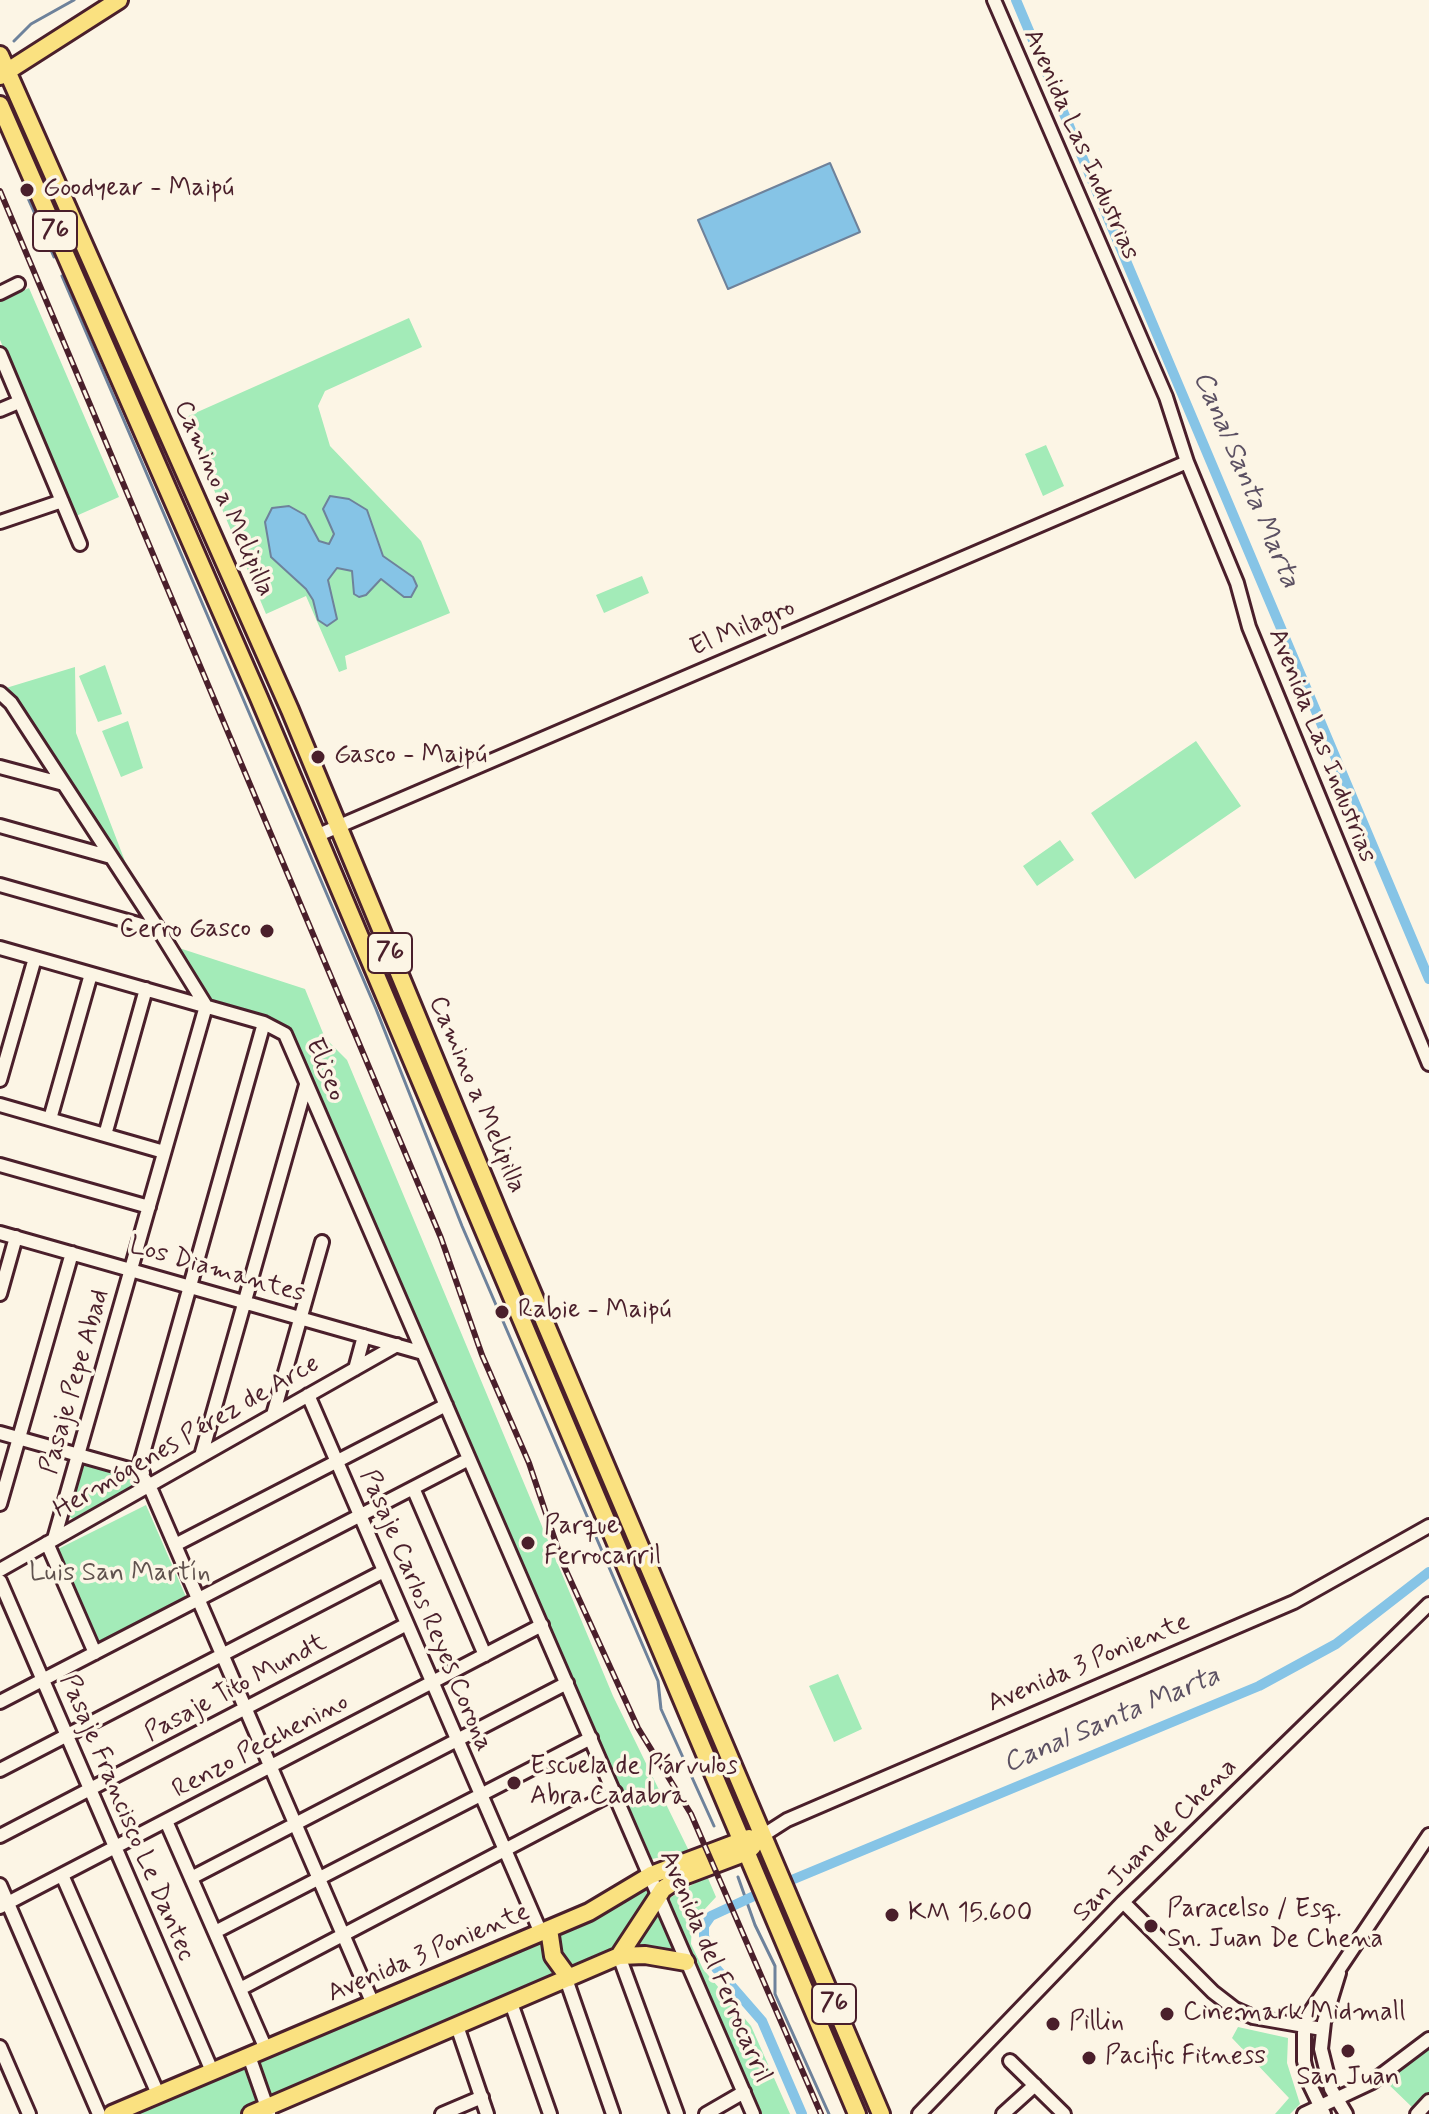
<!DOCTYPE html>
<html>
<head>
<meta charset="utf-8">
<style>
  body { margin:0 }
  canvas { display:block; background:#fcf5e5 }
</style>
</head>
<body>
<canvas width="1429" height="2114"></canvas>
<script>
const ctx = document.querySelector('canvas').getContext('2d');
ctx.lineJoin = 'round';
function fillPath(path, color) { ctx.fillStyle = color; ctx.fill(path, 'evenodd'); }
const toPath = rows => new Path2D(rows.map(r => 'M' + r).join(''));
function stroke(path, color, width, dash) { ctx.strokeStyle = color; ctx.lineWidth = width; ctx.lineCap = dash ? 'butt' : 'round'; ctx.setLineDash(dash || []); ctx.stroke(path); }
function drawText(font, color, halo, rows, align = 'center') {
  ctx.font = font + ' Mynerve,sans-serif'; ctx.lineWidth = 7; ctx.setLineDash([]); ctx.textBaseline = 'middle'; ctx.strokeStyle = halo; ctx.fillStyle = color; for (const [text, x, y, turn = 0] of rows) {
    ctx.save(); ctx.translate(x, y); ctx.rotate((+turn || 0) * Math.PI / 180); ctx.textAlign = isNaN(turn) ? turn : align; if (halo) ctx.strokeText(text, 0, 0); ctx.fillText(text, 0, 0); ctx.restore();
  }
}
const green = toPath([
  [29,288,119,497,76,516,0,340,0,301],
  [409,318,422,347,325,391,318,406,330,446,421,541,450,613,345,656,347,669,339,672,306,596,266,614,184,418],
  [1046,445,1064,486,1043,496,1025,454],
  [642,576,649,593,604,613,596,595],
  [105,665,122,714,98,722,79,676],
  [75,667,76,733,131,877,6,688],
  [128,721,143,768,121,777,102,731],
  [1196,741,1241,806,1135,879,1091,813],
  [1060,840,1074,860,1037,886,1023,866],
  [176,947,305,989,325,1038,347,1060,613,1696,689,1851,652,1859,287,1030,211,1005],
  [83,1462,132,1476,135,1486,134,1491,78,1522,67,1515],
  [146,1505,186,1597,96,1646,56,1550],
  [838,1674,862,1729,834,1742,809,1686],
  [707,1876,716,1897,692,1923,691,1944,703,1969,751,2026,790,2114,759,2114,667,1909,668,1899],
  [645,1883,651,1897,620,1949,242,2114,127,2114,617,1905],
  [658,1909,673,1949,669,1953,633,1950],
  [1238,2027,1288,2038,1287,2063,1300,2104,1290,2114,1275,2114,1289,2098,1232,2038],
  [1429,2045,1429,2093,1414,2109,1385,2081]
]);
const water = toPath([
  [830,163,860,232,728,289,698,220,830,163],
  [330,496,349,499,367,510,383,556,413,577,417,586,411,597,404,597,381,579,366,595,359,597,354,594,352,571,337,568,328,580,337,619,327,626,318,620,313,600,306,589,271,557,265,522,272,508,289,506,305,515,319,541,329,544,334,534,323,509,330,496]
]);
const stream = toPath([
  [14,41,31,24,74,0],
  [27,196,54,257],
  [62,276,376,1009,462,1226,658,1681,661,1709,714,1826],
  [738,1877,755,1925,775,1966,775,1994,829,2114]
]);
const canal = toPath([
  [1016,0,1429,979],
  [794,1879,1259,1686,1336,1644,1429,1572],
  [754,1896,711,1916,704,1926,704,1936,715,1967,762,2021,802,2114]
]);
const minor = toPath([
  [994,0,1166,397,1187,462,1237,583,1249,627,1429,1064],
  [0,293,18,284],
  [0,354,80,544],
  [0,410,19,402],
  [0,522,62,501],
  [0,693,11,703,159,930,206,1006],
  [0,767,60,783],
  [0,826,111,857],
  [316,836,1187,462],
  [0,885,159,930],
  [0,948,264,1023,285,1034,753,2114],
  [264,1023,138,1471,149,1485,373,2004],
  [0,1080,35,958],
  [0,1105,164,1152],
  [50,1119,91,974],
  [105,1135,146,989],
  [0,1165,149,1207],
  [0,1233,423,1353],
  [0,1294,16,1237],
  [355,1369,364,1336],
  [308,1395,541,1933],
  [273,1415,322,1242],
  [0,1433,143,1473],
  [201,1456,306,1085],
  [413,1488,485,1655],
  [0,1504,72,1253],
  [54,1539,206,1006],
  [47,1543,95,1653],
  [175,1545,446,1405],
  [0,1570,397,1345],
  [0,1581,212,2071],
  [0,1702,469,1459],
  [0,1770,384,1571],
  [166,1821,266,2049],
  [0,1836,407,1624],
  [762,1836,787,1820,1294,1602,1429,1526],
  [62,1875,158,2094],
  [191,1878,567,1683],
  [0,1885,99,2114],
  [1123,1902,1213,1992,1235,2009,1253,2017,1322,2029],
  [0,1907,542,1625],
  [215,1932,591,1738],
  [619,1956,677,2114],
  [1339,1973,1324,2022,1321,2049,1331,2089,1346,2114],
  [566,1979,613,2114],
  [240,1989,615,1792],
  [511,2003,550,2114],
  [457,2026,487,2114],
  [0,2047,29,2114],
  [249,2056,269,2113],
  [1010,2061,1064,2114],
  [442,2114,482,2097],
  [706,2114,744,2092],
  [919,2114,1123,1902,1429,1604],
  [1003,2114,1035,2085],
  [1304,2114,1372,2082,1429,2039],
  [1324,2114,1309,2083,1304,2061,1304,2026,1309,2014,1429,1835],
  [1417,2114,1429,2101]
]);
const major = toPath([
  [0,55,290,710,504,1226,881,2114],
  [0,76,119,0],
  [0,105,259,698,857,2114],
  [549,1929,553,1956,569,1978],
  [619,1956,645,1955,686,1962],
  [112,2114,589,1912,651,1875,749,1838],
  [251,2114,619,1956,663,1889,681,1877,747,1852,753,1846]
]);
const rail = toPath([
  [0,191,441,1238,482,1355,529,1463,563,1564,638,1728,691,1814,821,2114]
]);
const markers = [
  [27,190,8,"#4a1f2b"],
  [318,757,8,"#4a1f2b"],
  [267,931,8,"#4a1f2b"],
  [502,1312,8,"#4a1f2b"],
  [528,1543,8,"#4a1f2b"],
  [514,1783,8,"#4a1f2b"],
  [892,1915,8,"#4a1f2b"],
  [1151,1926,8,"#4a1f2b"],
  [1167,2014,8,"#4a1f2b"],
  [1053,2024,8,"#4a1f2b"],
  [1348,2051,8,"#4a1f2b"],
  [1089,2058,8,"#4a1f2b"]
];
const shields = [
  [55,231,44],
  [390,953,44],
  [834,2004,44]
];
const shieldNames = [
  ["76",55,231],
  ["76",390,953],
  ["76",834,2004]
];
const streetNames = [
  ["Avenida Las Industrias",1080,145,66],
  ["Camino a Melipilla",223,499,66],
  ["El Milagro",743,629,-23],
  ["Avenida Las Industrias",1321,746,68],
  ["Eliseo",324,1070,67],
  ["Camino a Melipilla",476,1095,67],
  ["Los Diamantes",217,1271,16],
  ["Pasaje Pepe Abad",76,1382,-74],
  ["Hermógenes Pérez de Arce",187,1438,-30],
  ["Pasaje Carlos Reyes Corona",425,1611,67],
  ["Avenida 3 Poniente",1089,1664,-23],
  ["Pasaje Tito Mundt",236,1689,-28],
  ["Renzo Pecchenino",261,1747,-28],
  ["Pasaje Francisco Le Dantec",126,1818,67],
  ["San Juan de Chena",1156,1841,-45],
  ["Avenida 3 Poniente",429,1954,-23],
  ["Avenida del Ferrocarril",714,1967,67]
];
const poiNames = [
  ["Goodyear - Maipú",43,190],
  ["Gasco - Maipú",334,757],
  ["Cerro Gasco",251,931,"right"],
  ["Rabie - Maipú",518,1312],
  ["Parque",544,1528],
  ["Ferrocarril",544,1558],
  ["Escuela de Párvulos",530,1768],
  ["Abra Cadabra",530,1798],
  ["Paracelso / Esq.",1167,1911],
  ["Sn. Juan De Chena",1167,1941],
  ["KM 15.600",908,1915],
  ["Cinemark Midmall",1183,2014],
  ["Pillin",1069,2024],
  ["Pacific Fitness",1105,2058],
  ["San Juan",1348,2079,"center"]
];
const parkNames = [
  ["Luis San Martín",120,1575]
];
const waterNames = [
  ["Canal Santa Marta",1245,480,67],
  ["Canal Santa Marta",1112,1721,-23]
];
fillPath(green, '#a3ebb8');
fillPath(water, '#86c4e6');
stroke(water, '#6e829b', 2);
stroke(stream, '#6e829b', 3);
stroke(canal, '#86c4e6', 10);
stroke(minor, '#4a1f2b', 18);
stroke(major, '#4a1f2b', 22);
stroke(minor, '#fcf5e5', 12);
stroke(major, '#fae180', 16);
stroke(rail, '#4a1f2b', 6);
stroke(rail, '#fcf5e5', 3, [9]);
for (const [x, y, r, color] of markers) { const dot = new Path2D(); dot.arc(x, y, r, 0, 2 * Math.PI); ctx.fillStyle = color; ctx.fill(dot); stroke(dot, '#fcf5e5', 3); }
for (const [x, y, w] of shields) { const box = new Path2D(); box.roundRect(x - w / 2, y - 20, w, 40, 6); ctx.fillStyle = '#fcf5e5'; ctx.fill(box); stroke(box, '#4a1f2b', 2); }
drawText('bold 24px', '#4a1f2b', null, shieldNames);
drawText('26px', '#4a1f2b', '#fcf5e5', streetNames);
drawText('26px', '#4a1f2b', '#fcf5e5', poiNames, 'left');
drawText('26px', '#60524e', '#fcf5e5', parkNames);
drawText('italic 28px', '#5c5163', '#fcf5e5', waterNames);
</script>
</body>
</html>
